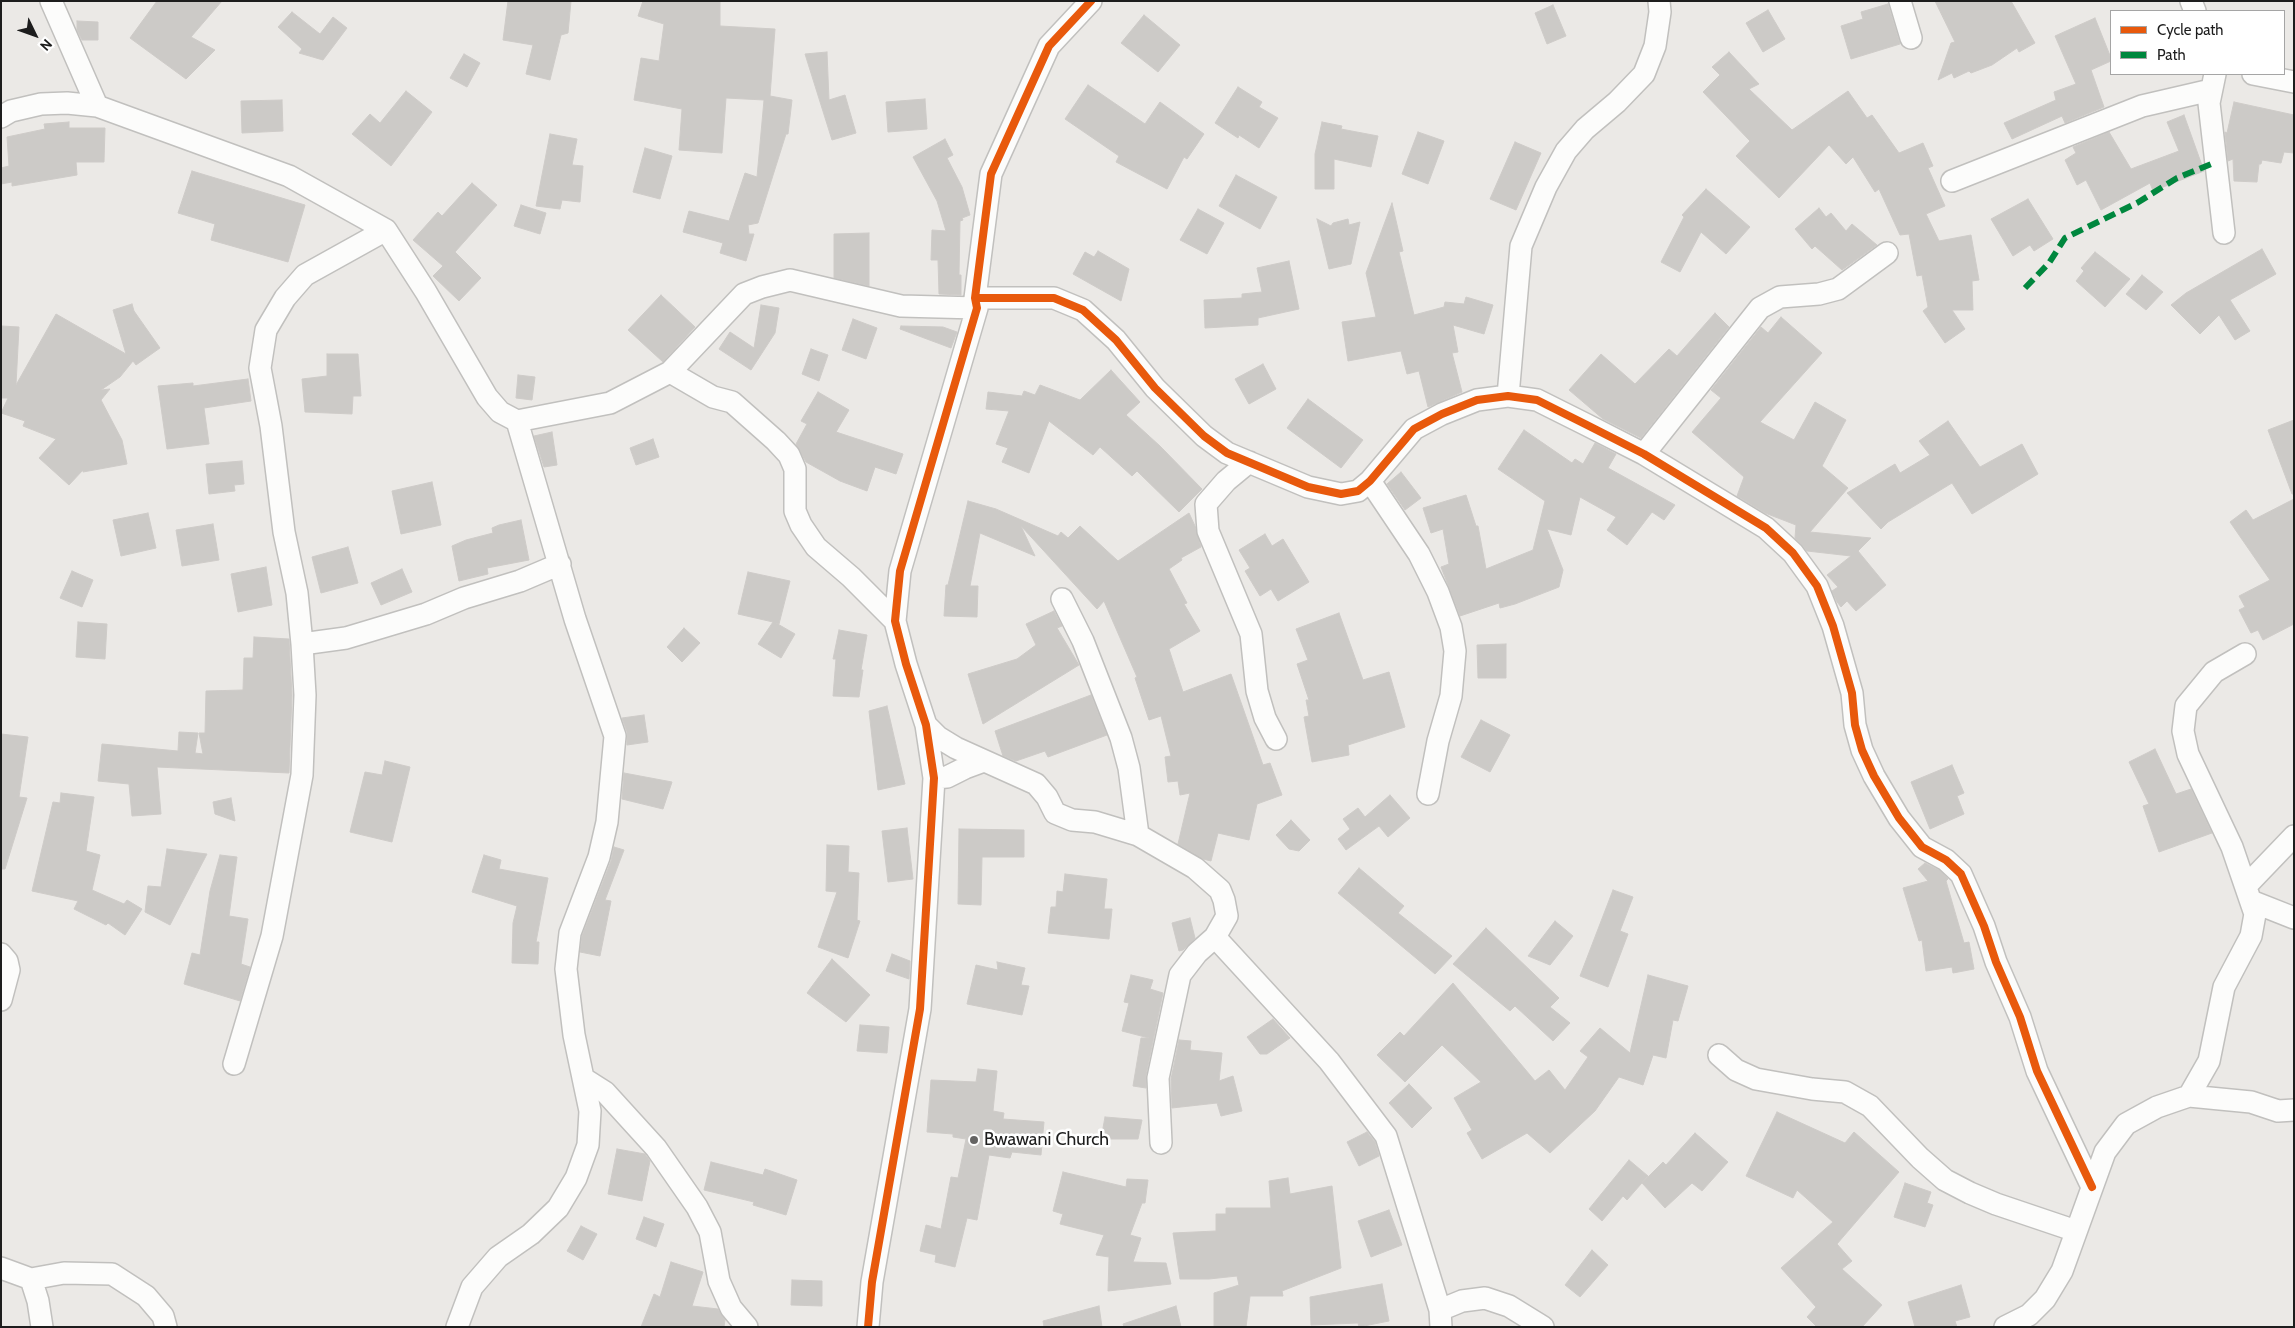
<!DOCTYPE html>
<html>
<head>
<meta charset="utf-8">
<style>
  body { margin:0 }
  #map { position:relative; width:2295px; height:1328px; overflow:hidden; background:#ebe9e6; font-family:Cabin,sans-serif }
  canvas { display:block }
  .frame { position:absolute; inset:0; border:2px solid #1d1d1d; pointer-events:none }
  .legend { position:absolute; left:2110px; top:10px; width:175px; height:65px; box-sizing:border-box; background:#fff; border:1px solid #a5a5a5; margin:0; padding:6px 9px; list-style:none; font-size:15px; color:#1d1d1d }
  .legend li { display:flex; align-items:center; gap:10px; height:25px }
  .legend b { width:25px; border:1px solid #a5a5a5 }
  .north { position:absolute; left:10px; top:10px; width:50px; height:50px; -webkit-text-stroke:4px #fff; paint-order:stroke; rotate:132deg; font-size:14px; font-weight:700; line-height:20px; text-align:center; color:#1d1d1d }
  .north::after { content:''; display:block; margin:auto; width:18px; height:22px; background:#1d1d1d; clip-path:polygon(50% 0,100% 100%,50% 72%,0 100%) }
</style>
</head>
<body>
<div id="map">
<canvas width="2295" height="1328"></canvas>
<div class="frame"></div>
<ul class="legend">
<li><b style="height:6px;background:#e8590c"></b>Cycle path</li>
<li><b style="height:6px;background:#00873e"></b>Path</li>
</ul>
<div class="north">N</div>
</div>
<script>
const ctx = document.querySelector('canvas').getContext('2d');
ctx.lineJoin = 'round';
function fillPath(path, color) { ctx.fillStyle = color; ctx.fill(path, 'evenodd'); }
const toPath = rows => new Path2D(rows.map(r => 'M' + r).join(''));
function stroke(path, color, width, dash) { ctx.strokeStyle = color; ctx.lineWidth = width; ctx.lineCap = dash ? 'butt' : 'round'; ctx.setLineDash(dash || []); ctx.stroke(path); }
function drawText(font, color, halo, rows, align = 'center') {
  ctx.font = font + ' Cabin,sans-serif'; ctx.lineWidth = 5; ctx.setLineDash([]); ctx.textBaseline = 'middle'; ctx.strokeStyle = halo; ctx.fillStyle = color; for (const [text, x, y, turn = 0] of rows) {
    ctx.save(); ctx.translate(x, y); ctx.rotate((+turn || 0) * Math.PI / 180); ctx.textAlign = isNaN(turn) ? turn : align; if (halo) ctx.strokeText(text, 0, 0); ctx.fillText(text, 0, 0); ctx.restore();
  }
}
const building = toPath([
  [157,1,222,1,191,37,215,50,186,79,130,38,157,1],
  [508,1,571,1,568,33,561,35,550,80,526,74,533,45,503,40,508,1],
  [643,1,720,1,720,26,775,29,770,96,792,100,788,134,786,134,758,223,748,225,749,234,754,234,746,261,720,253,723,243,683,232,689,211,729,221,745,173,757,177,764,100,726,98,722,153,679,150,682,109,634,100,641,58,659,61,664,24,638,16,643,1],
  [1935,1,2011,1,2035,43,2019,52,2017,48,1992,65,1971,73,1969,71,1954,78,1952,73,1938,80,1951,43,1955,42,1935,1],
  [1888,4,1900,44,1851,59,1841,26,1863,19,1861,12,1888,4],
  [1553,5,1566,36,1547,44,1535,13,1553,5],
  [1768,10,1785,39,1763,52,1746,23,1768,10],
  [292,12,320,34,333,17,347,28,323,60,299,53,302,49,278,27,292,12],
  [1144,15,1180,45,1158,72,1121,43,1144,15],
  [2095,18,2111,58,2111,61,2091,70,2104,107,2065,123,2062,116,2012,139,2004,123,2056,100,2054,92,2076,84,2055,36,2095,18],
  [77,21,98,22,98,40,82,40,77,30,77,21],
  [827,52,829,100,845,95,856,133,832,140,805,54,827,52],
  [1729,52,1759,84,1749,89,1792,130,1848,91,1867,118,1872,115,1899,153,1923,143,1933,166,1928,168,1945,206,1926,214,1939,241,1971,235,1979,280,1972,281,1973,310,1952,310,1965,329,1945,343,1923,311,1928,307,1922,275,1917,276,1909,234,1900,235,1879,189,1875,192,1853,157,1846,164,1829,145,1779,198,1736,156,1750,141,1703,92,1720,75,1712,67,1729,52],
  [464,54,480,63,467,87,450,78,464,54],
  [1088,85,1145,124,1160,102,1204,134,1187,159,1184,157,1167,189,1116,162,1119,156,1065,119,1088,85],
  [1238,87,1262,102,1259,107,1278,118,1259,148,1239,135,1238,138,1215,123,1238,87],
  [406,91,432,112,391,166,352,134,370,114,380,123,406,91],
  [925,99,927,129,888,132,886,102,925,99],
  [282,100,283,131,242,133,241,101,282,100],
  [2234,102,2294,115,2294,153,2284,152,2281,163,2262,160,2261,164,2259,164,2257,182,2234,181,2233,159,2228,161,2225,132,2227,133,2234,102],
  [2184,115,2204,171,2153,191,2150,183,2101,210,2086,180,2077,185,2065,160,2076,153,2073,147,2109,132,2131,169,2179,151,2167,122,2184,115],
  [69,122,69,128,105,128,104,162,76,162,77,175,12,186,12,182,1,184,1,168,9,166,7,137,45,129,44,124,69,122],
  [1322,122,1342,126,1341,129,1378,136,1371,167,1334,159,1334,189,1315,189,1315,154,1322,122],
  [1418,132,1444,141,1428,184,1402,174,1418,132],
  [550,134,577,139,572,165,583,166,580,202,562,200,560,209,536,206,550,134],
  [945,139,953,155,947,158,962,187,970,215,962,218,963,220,960,221,959,275,961,275,961,295,939,294,938,260,931,260,932,230,946,231,937,201,913,157,945,139],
  [1515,142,1541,153,1516,210,1490,199,1515,142],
  [645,148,672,156,660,199,633,192,645,148],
  [192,171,305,205,288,262,211,240,215,224,178,213,192,171],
  [1236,175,1277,197,1260,229,1219,206,1236,175],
  [472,183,497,205,455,252,481,278,459,301,433,276,443,266,413,240,438,212,442,216,472,183],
  [1706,189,1750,227,1726,254,1701,232,1680,272,1661,262,1684,217,1682,215,1706,189],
  [2028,199,2053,239,2034,251,2030,245,2013,256,1991,219,2028,199],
  [1392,203,1403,251,1399,252,1414,315,1444,307,1445,302,1464,304,1466,297,1493,305,1484,334,1453,325,1458,352,1452,353,1462,392,1428,407,1419,371,1407,374,1401,351,1348,361,1342,322,1376,317,1366,273,1392,203],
  [521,205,546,213,540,234,514,226,521,205],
  [1819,208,1826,217,1831,213,1846,231,1852,224,1877,245,1842,270,1815,246,1812,249,1795,229,1819,208],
  [1198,209,1224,223,1207,254,1180,240,1198,209],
  [1317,219,1331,226,1333,223,1348,219,1349,225,1360,222,1351,264,1329,269,1317,219],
  [869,233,869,286,834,278,834,234,869,233],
  [2262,249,2276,274,2230,300,2250,331,2235,340,2219,315,2200,334,2171,305,2186,293,2262,249],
  [1098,251,1129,269,1121,301,1073,274,1085,252,1094,257,1098,251],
  [2095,252,2130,279,2105,307,2076,281,2084,271,2081,268,2095,252],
  [1289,261,1299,309,1258,318,1258,325,1205,328,1204,300,1242,298,1242,294,1262,292,1257,268,1289,261],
  [2142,275,2163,292,2146,310,2126,294,2142,275],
  [661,295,695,327,663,362,628,330,661,295],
  [132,304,134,311,160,348,136,365,133,361,120,377,101,390,110,389,101,400,122,440,127,464,83,472,83,470,69,485,39,458,56,439,23,426,25,421,1,413,8,398,1,398,2,326,19,327,16,385,56,314,126,354,113,310,132,304],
  [761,305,779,308,775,333,751,370,719,349,730,332,754,348,761,305],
  [1715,313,1729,327,1641,438,1603,419,1569,390,1601,354,1635,384,1669,349,1677,356,1715,313],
  [1781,317,1822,353,1760,422,1794,440,1815,402,1846,420,1822,466,1848,488,1810,532,1871,538,1858,551,1886,585,1856,611,1847,601,1841,607,1837,602,1832,591,1838,587,1827,575,1851,556,1807,551,1795,538,1796,525,1765,513,1737,496,1744,477,1692,432,1721,398,1711,390,1761,327,1768,333,1781,317],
  [853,319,877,328,866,359,842,350,853,319],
  [901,326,943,327,957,332,951,348,900,329,901,326],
  [811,349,828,355,819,381,802,374,811,349],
  [327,354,358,354,361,396,353,396,352,414,305,412,302,379,327,376,327,354],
  [1263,364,1276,389,1249,404,1235,379,1263,364],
  [1111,370,1140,402,1126,415,1160,446,1202,489,1179,512,1137,471,1132,476,1100,447,1093,455,1049,421,1029,473,1002,462,1008,448,996,444,1009,411,986,409,988,392,1022,396,1024,391,1035,395,1040,385,1080,400,1111,370],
  [518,375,535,377,532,400,516,398,518,375],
  [248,379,251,401,204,408,209,444,167,449,158,386,193,383,193,386,248,379],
  [818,392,849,410,836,432,903,454,896,474,875,467,867,491,840,481,806,462,796,444,807,424,801,421,818,392],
  [1308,399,1363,440,1341,468,1287,428,1308,399],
  [2294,420,2294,494,2292,494,2268,430,2294,420],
  [1948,421,1980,467,2022,444,2038,474,1972,514,1952,483,1888,522,1881,529,1847,493,1895,464,1900,473,1930,455,1919,441,1948,421],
  [1524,430,1572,463,1575,459,1583,464,1595,443,1616,454,1608,468,1675,505,1664,520,1652,512,1627,545,1607,530,1616,517,1580,497,1571,535,1547,529,1563,570,1559,587,1515,604,1500,608,1499,603,1460,616,1441,567,1449,564,1443,529,1431,533,1423,508,1466,495,1476,526,1478,526,1486,569,1533,550,1545,501,1498,469,1524,430],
  [552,432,557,465,544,467,534,436,552,432],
  [653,439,659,457,636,465,630,448,653,439],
  [242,461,244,484,234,485,235,491,209,494,206,464,242,461],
  [1401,472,1421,498,1405,510,1387,484,1401,472],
  [432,482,441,525,401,534,392,491,432,482],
  [2294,499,2294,624,2263,640,2258,630,2251,633,2239,610,2245,607,2239,596,2270,580,2230,522,2246,510,2253,520,2294,499],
  [968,501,996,509,1058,536,1061,532,1068,538,1080,526,1118,561,1189,513,1195,526,1201,547,1181,558,1182,560,1169,569,1187,603,1184,604,1200,631,1169,649,1183,692,1231,674,1263,765,1270,763,1282,795,1257,804,1249,840,1218,833,1211,861,1203,859,1178,844,1190,793,1180,795,1178,781,1168,782,1165,757,1171,756,1161,716,1149,720,1135,678,1137,677,1104,601,1097,609,1021,526,1035,556,980,533,970,586,978,586,977,617,944,616,946,585,948,585,968,501],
  [148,513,156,548,121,556,113,520,148,513],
  [521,520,529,560,487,568,488,574,459,581,452,546,466,540,493,533,492,528,499,525,521,520],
  [213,524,219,560,182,566,176,530,213,524],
  [1265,534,1272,546,1283,539,1309,582,1278,601,1271,589,1260,596,1245,571,1250,568,1239,550,1265,534],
  [348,547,358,583,321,593,312,557,348,547],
  [266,567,272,605,238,612,231,574,266,567],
  [402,569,412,592,381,605,371,583,402,569],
  [72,571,93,580,82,607,60,598,72,571],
  [748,572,790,581,779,624,776,623,795,634,781,658,758,644,773,622,738,614,748,572],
  [1054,611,1062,626,1057,628,1079,665,983,724,968,674,1017,659,1036,645,1026,624,1054,611],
  [1339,613,1363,680,1389,672,1405,727,1348,745,1349,755,1312,762,1304,717,1309,716,1306,700,1309,700,1297,664,1308,660,1296,629,1339,613],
  [78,622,107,624,105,659,76,657,78,622],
  [684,628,700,643,682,662,667,647,684,628],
  [839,630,867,635,861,670,863,670,859,697,833,696,836,659,833,659,839,630],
  [254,637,289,639,292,695,289,773,157,767,161,814,132,816,129,784,98,781,102,744,178,751,179,732,198,733,195,753,203,754,199,733,205,733,206,691,243,690,244,658,253,658,254,637],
  [1506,644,1506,678,1478,678,1477,645,1506,644],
  [1091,695,1107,735,1048,757,1045,751,1016,761,1003,756,995,731,1091,695],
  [887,706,905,784,878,790,869,711,887,706],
  [644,715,648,742,627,745,627,732,622,718,644,715],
  [1481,720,1510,735,1490,772,1461,757,1481,720],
  [1,734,28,737,19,797,27,798,5,869,1,869,1,734],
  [2155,749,2176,794,2191,789,2212,833,2159,852,2143,806,2149,804,2129,762,2155,749],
  [385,761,410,767,392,842,350,832,365,772,382,775,385,761],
  [1952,765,1964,793,1957,796,1964,814,1930,829,1911,782,1952,765],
  [624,773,672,782,663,809,622,799,624,773],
  [61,793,94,797,86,851,100,855,92,890,124,904,127,900,142,909,125,935,108,923,106,925,74,909,78,901,32,891,53,802,60,803,61,793],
  [1390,795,1410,818,1388,837,1379,826,1346,850,1338,839,1350,829,1343,819,1358,808,1365,817,1390,795],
  [231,798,235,821,215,814,213,802,231,798],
  [1291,820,1310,840,1299,851,1289,849,1276,835,1291,820],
  [907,828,913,879,888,882,882,831,907,828],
  [959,829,1024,830,1024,857,982,857,981,905,958,904,959,829],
  [827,845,849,846,848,872,859,873,857,920,860,921,848,958,818,947,837,892,826,891,827,845],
  [614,847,624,850,605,900,611,901,600,956,580,952,582,936,611,861,614,847],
  [167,849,207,854,170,925,145,912,148,886,161,887,167,849],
  [220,855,237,857,229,916,248,919,241,964,250,967,240,1001,184,984,192,953,200,955,210,891,220,855],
  [484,855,501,860,499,869,548,878,536,942,539,942,538,964,512,963,513,923,517,906,472,892,484,855],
  [1925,863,1939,870,1948,879,1946,881,1964,943,1969,942,1974,969,1953,973,1952,967,1926,971,1922,940,1919,941,1903,888,1928,881,1918,869,1925,863],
  [1359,868,1404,906,1398,913,1452,956,1435,974,1338,893,1359,868],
  [1065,874,1107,879,1104,909,1112,909,1109,939,1048,933,1051,907,1056,907,1057,891,1063,892,1065,874],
  [1613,890,1633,897,1620,931,1628,934,1608,987,1580,976,1613,890],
  [1190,918,1195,938,1183,950,1179,951,1172,923,1190,918],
  [1555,921,1573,936,1550,965,1528,956,1555,921],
  [1486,928,1559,998,1550,1007,1570,1023,1553,1041,1515,1006,1510,1011,1453,964,1486,928],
  [892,954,910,961,909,979,886,971,892,954],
  [832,959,870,995,846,1022,807,993,832,959],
  [997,962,1025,968,1021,985,1029,986,1022,1015,967,1004,976,965,998,970,997,962],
  [1131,975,1153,980,1150,989,1163,993,1146,1075,1146,1088,1133,1086,1141,1038,1149,1038,1122,1031,1129,1003,1124,1002,1131,975],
  [1648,975,1688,986,1678,1021,1673,1020,1666,1058,1653,1055,1643,1085,1619,1077,1595,1111,1550,1153,1527,1133,1482,1159,1467,1133,1472,1130,1454,1098,1481,1082,1442,1045,1405,1082,1377,1055,1400,1032,1404,1036,1453,983,1535,1081,1549,1070,1565,1090,1588,1057,1580,1051,1600,1028,1630,1053,1648,975],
  [1273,1019,1290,1038,1267,1054,1260,1054,1247,1037,1273,1019],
  [860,1025,889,1027,887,1053,857,1051,860,1025],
  [1179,1040,1191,1041,1190,1050,1222,1053,1219,1081,1233,1076,1242,1111,1221,1116,1217,1103,1172,1108,1171,1079,1179,1040],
  [978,1069,997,1071,993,1111,1004,1113,1003,1119,1044,1122,1041,1155,1012,1152,1010,1158,989,1155,977,1220,967,1218,955,1267,935,1262,936,1255,920,1251,926,1225,941,1229,951,1177,958,1178,966,1139,953,1137,953,1134,927,1132,931,1080,976,1082,978,1069],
  [1409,1084,1432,1108,1412,1128,1389,1103,1409,1084],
  [1777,1112,1845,1143,1854,1132,1899,1172,1837,1244,1852,1261,1842,1269,1882,1305,1862,1327,1817,1327,1807,1317,1816,1307,1781,1268,1833,1222,1797,1190,1793,1198,1746,1176,1777,1112],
  [1105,1117,1142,1120,1138,1139,1101,1139,1105,1117],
  [1367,1132,1375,1142,1379,1156,1359,1166,1347,1142,1367,1132],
  [1695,1133,1728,1162,1702,1191,1692,1183,1665,1208,1642,1183,1663,1162,1666,1165,1695,1133],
  [617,1149,645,1154,650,1161,642,1201,608,1194,617,1149],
  [1629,1160,1648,1176,1627,1200,1623,1196,1602,1221,1589,1209,1629,1160],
  [711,1162,763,1175,765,1169,797,1180,786,1215,753,1205,754,1202,704,1190,711,1162],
  [1063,1172,1126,1187,1127,1179,1148,1180,1145,1203,1142,1203,1130,1235,1141,1238,1133,1262,1166,1263,1171,1284,1108,1291,1109,1257,1096,1255,1104,1235,1060,1224,1063,1214,1053,1211,1063,1172],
  [1288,1178,1290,1194,1332,1186,1341,1268,1282,1291,1283,1296,1250,1296,1246,1327,1214,1327,1214,1293,1239,1285,1237,1276,1209,1279,1180,1279,1173,1233,1216,1231,1216,1214,1226,1214,1226,1208,1271,1208,1269,1181,1288,1178],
  [1905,1183,1931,1192,1927,1203,1933,1205,1925,1227,1894,1217,1905,1183],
  [1389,1210,1402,1245,1371,1257,1358,1221,1389,1210],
  [644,1217,664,1224,656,1247,636,1239,644,1217],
  [581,1226,597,1234,583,1260,567,1251,581,1226],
  [1592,1250,1608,1265,1580,1297,1565,1285,1592,1250],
  [671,1262,703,1272,692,1306,718,1309,725,1320,724,1327,641,1327,654,1294,660,1297,671,1262],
  [792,1280,822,1281,822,1306,791,1305,792,1280],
  [1382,1284,1389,1321,1359,1327,1358,1323,1311,1325,1310,1297,1382,1284],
  [1961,1285,1970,1317,1955,1321,1957,1327,1915,1327,1908,1302,1961,1285],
  [1099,1306,1102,1327,1044,1327,1043,1321,1099,1306],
  [1176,1306,1181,1327,1124,1327,1123,1324,1176,1306]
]);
const minor = toPath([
  [51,1,97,106],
  [1900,1,1911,38],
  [2191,1,2195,11],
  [2215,74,2209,103,2224,233],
  [2253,74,2294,82],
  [1,117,11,111,41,104,67,103,97,106,289,176,386,230,426,292,487,397,500,412,517,421,610,403,670,372,744,294,762,287,790,280,901,306,977,308],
  [1952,181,2142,106,2211,90],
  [975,298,1054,298,1083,310,1116,340,1155,388,1204,436,1227,453,1308,487,1341,494,1358,491,1370,481,1414,429,1442,414,1477,400,1508,396,1537,400,1587,425,1644,454,1766,528,1793,553,1817,586,1833,626,1852,693,1855,725,1862,750,1874,776,1899,818,1922,847,1946,860,1961,874,1984,926,1996,962,2020,1017,2037,1071,2092,1187],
  [670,372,713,397,732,402,776,441,789,455,795,469,795,511,801,525,816,547,851,577,895,621],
  [1508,396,1521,246,1546,187,1566,151,1585,129,1617,102,1644,74,1655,46,1660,12,1659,1],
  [1644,454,1760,308,1780,297,1819,294,1838,289,1887,253],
  [1249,462,1226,481,1206,504,1208,531,1251,634,1257,691,1265,718,1276,739],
  [1370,481,1419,554,1438,592,1451,627,1455,651,1451,696,1438,741,1428,794],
  [1062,599,1083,641,1121,738,1129,768,1138,835],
  [302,644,346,638,426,614,464,598,520,581,560,564],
  [926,725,938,737,956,748,1036,784,1047,797,1055,813,1072,820,1095,822,1138,835,1195,868,1220,890,1224,900,1227,916,1215,937,1197,953,1180,975,1158,1078,1161,1143],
  [934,778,947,777,965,768,984,761],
  [2246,886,2294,836],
  [2251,901,2294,918],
  [1215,937,1329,1061,1386,1136,1440,1310,1441,1327],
  [1,954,7,961,9,970,1,1000],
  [1719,1055,1736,1070,1756,1079,1812,1089,1845,1092,1870,1106,1920,1158,1945,1180,1970,1193,1996,1204,2076,1231],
  [234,1064,272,936,302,775,305,695,302,644,297,593,284,532,271,426,260,368,266,330,285,298,305,275,386,230],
  [583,1078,605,1092,656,1148,697,1207,710,1232,719,1281,731,1308,747,1327],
  [2189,1096,2209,1061,2224,987,2251,936,2255,914,2232,847,2188,754,2183,731,2186,706,2214,672,2245,654],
  [1,1268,31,1279,38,1301,42,1327],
  [31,1279,64,1273,112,1274,146,1296,163,1316,166,1327],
  [1440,1310,1462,1301,1485,1298,1509,1306,1543,1327],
  [457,1327,472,1287,498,1257,531,1234,558,1208,576,1178,588,1145,590,1111,574,1035,566,969,570,933,599,857,607,822,615,736,575,619,517,421],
  [868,1327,872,1282,920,1009,934,778,926,725,906,664,895,621,900,571,977,308,975,298,991,174,1049,46,1091,1],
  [2005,1327,2029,1315,2045,1299,2062,1271,2105,1152,2126,1124,2157,1107,2189,1096,2251,1102,2278,1111,2294,1110]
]);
const quiet = toPath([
  [2025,288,2049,263,2065,238,2137,203,2177,178,2216,162]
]);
const cycleway = toPath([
  [975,298,1054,298,1083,310,1116,340,1155,388,1204,436,1227,453,1308,487,1341,494,1358,491,1370,481,1414,429,1442,414,1477,400,1508,396,1537,400,1587,425,1644,454,1766,528,1793,553,1817,586,1833,626,1852,693,1855,725,1862,750,1874,776,1899,818,1922,847,1946,860,1961,874,1984,926,1996,962,2020,1017,2037,1071,2092,1187],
  [868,1327,872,1282,920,1009,934,778,926,725,906,664,895,621,900,571,977,308,975,298,991,174,1049,46,1091,1]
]);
const markers = [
  [974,1140,5,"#656463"]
];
const poiNames = [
  ["Bwawani Church",984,1140]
];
fillPath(building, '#cccac7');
stroke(building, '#cecbc8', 1);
stroke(minor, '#c1c0be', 24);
stroke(minor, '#fcfcfb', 21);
stroke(quiet, '#00873e', 6, [12, 6]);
stroke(cycleway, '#e8590c', 8);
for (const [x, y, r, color] of markers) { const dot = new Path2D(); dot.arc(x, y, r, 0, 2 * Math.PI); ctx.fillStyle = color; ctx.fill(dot); stroke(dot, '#fff', 2); }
drawText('18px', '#1d1d1d', '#fff', poiNames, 'left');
</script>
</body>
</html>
